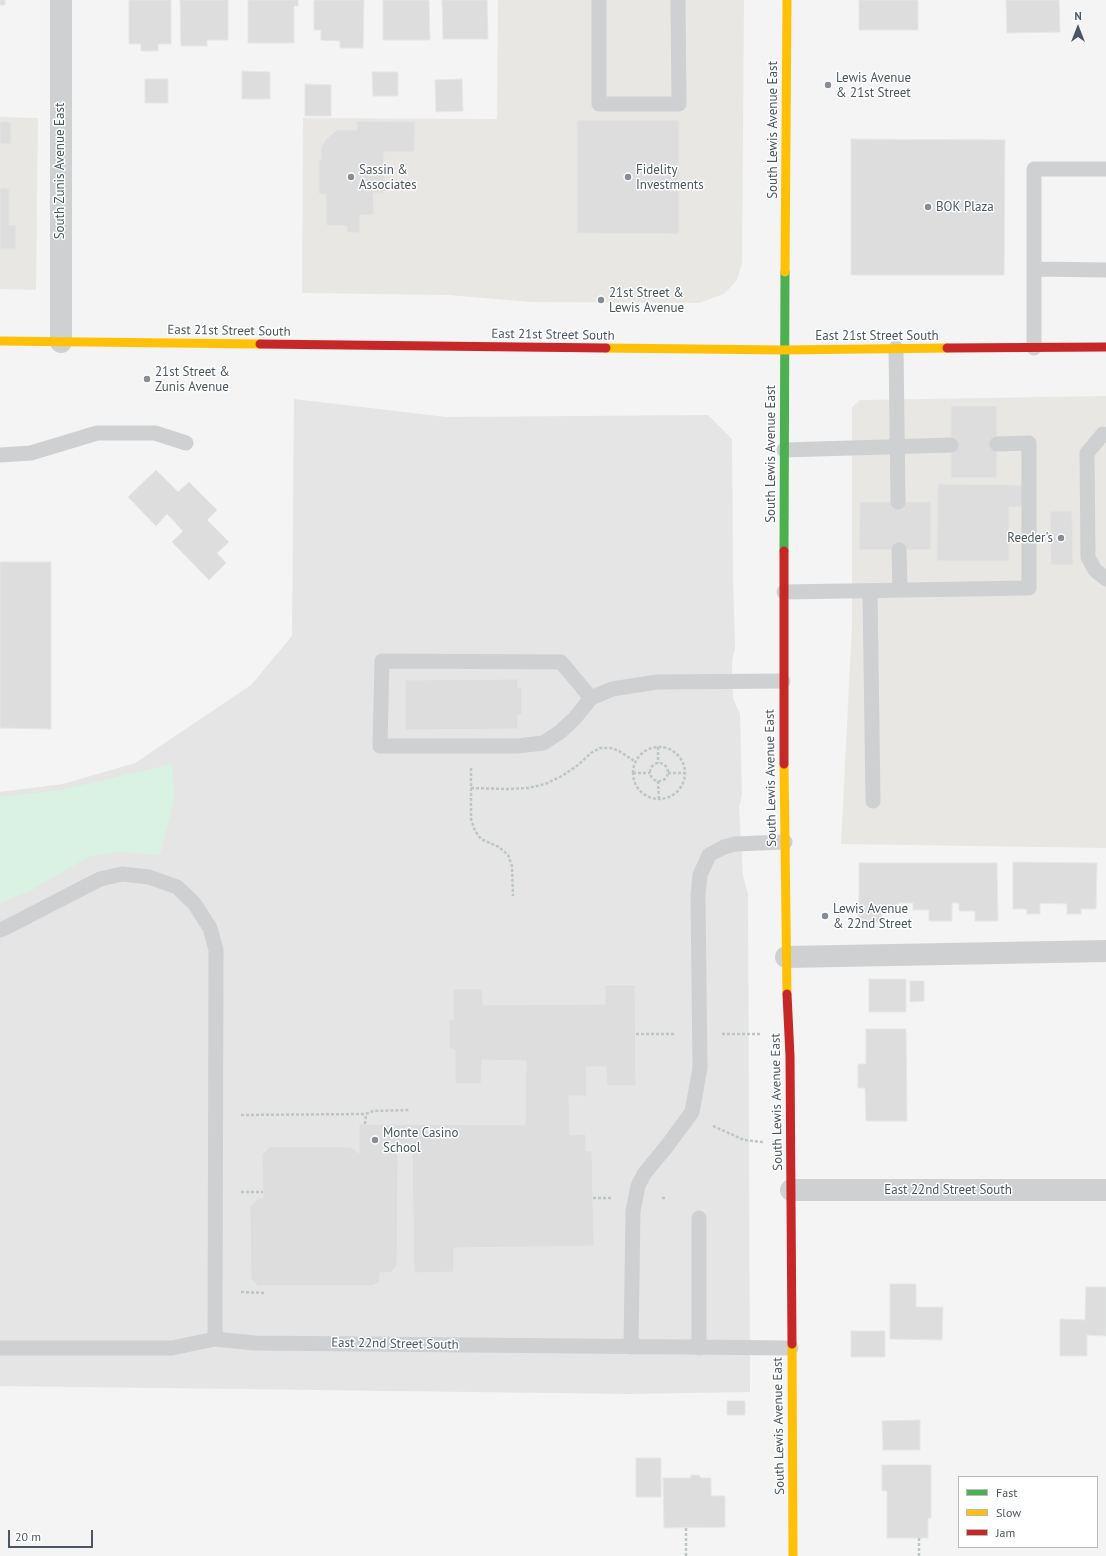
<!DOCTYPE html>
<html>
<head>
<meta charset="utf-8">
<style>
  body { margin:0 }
  #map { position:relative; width:1106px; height:1556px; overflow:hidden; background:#f4f4f4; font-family:"PT Sans",sans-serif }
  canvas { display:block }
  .legend { position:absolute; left:958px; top:1476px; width:140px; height:72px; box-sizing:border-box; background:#fff; border:1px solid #b7bbc0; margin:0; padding:5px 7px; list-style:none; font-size:12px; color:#4a5661 }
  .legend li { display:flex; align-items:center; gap:8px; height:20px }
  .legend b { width:20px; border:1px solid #b7bbc0 }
  .north { position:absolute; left:1058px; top:8px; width:40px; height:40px; -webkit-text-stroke:3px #fff; paint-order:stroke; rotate:0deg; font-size:11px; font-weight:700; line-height:16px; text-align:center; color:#4a5661 }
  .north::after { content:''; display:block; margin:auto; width:14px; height:18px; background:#4a5661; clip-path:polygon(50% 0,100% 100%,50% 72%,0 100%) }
  .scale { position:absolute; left:8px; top:1530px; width:85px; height:18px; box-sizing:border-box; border:2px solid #4a5661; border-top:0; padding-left:5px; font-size:12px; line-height:14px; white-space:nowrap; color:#4a5661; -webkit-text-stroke:3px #fff; paint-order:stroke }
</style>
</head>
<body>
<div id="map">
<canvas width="1106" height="1556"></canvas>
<ul class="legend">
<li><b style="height:5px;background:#4caf50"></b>Fast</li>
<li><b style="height:5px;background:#ffc107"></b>Slow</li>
<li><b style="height:5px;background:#c62828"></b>Jam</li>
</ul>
<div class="north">N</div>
<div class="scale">20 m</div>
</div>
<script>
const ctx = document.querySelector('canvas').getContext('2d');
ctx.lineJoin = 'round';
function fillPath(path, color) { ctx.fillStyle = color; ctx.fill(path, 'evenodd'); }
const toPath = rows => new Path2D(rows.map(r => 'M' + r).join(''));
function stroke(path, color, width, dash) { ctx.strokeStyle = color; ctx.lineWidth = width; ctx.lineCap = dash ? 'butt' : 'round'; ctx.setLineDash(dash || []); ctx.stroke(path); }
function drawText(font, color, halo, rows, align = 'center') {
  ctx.font = font + ' "PT Sans",sans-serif'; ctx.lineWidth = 3; ctx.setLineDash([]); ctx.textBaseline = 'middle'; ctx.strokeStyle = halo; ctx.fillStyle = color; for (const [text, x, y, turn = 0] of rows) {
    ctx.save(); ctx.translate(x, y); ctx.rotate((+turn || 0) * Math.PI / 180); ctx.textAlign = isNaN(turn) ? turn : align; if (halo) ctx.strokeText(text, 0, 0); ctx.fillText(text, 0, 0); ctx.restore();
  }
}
const commercial = toPath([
  [498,0,744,0,742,264,737,280,724,294,699,303,530,302,448,295,302,293,303,118,497,119],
  [0,117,38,118,36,290,0,289],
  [1106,396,1106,848,841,844,852,626,852,407,860,400]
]);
const education = toPath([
  [294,399,446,417,708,415,732,439,733,576,735,648,732,661,733,698,740,714,742,795,739,807,743,876,748,894,750,1392,629,1394,0,1386,0,792,63,784,135,763,251,685,292,636]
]);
const green = toPath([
  [172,764,174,799,160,855,119,852,90,856,30,891,0,903,0,797,61,790]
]);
const building = toPath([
  [0,0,5,0,5,5,0,5,0,0],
  [129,0,171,0,171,44,158,44,158,51,141,51,141,44,129,44,129,0],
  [180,0,228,0,228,40,207,40,207,46,181,46,180,0],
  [248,0,298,0,298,6,294,6,294,43,248,43,248,0],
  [314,0,364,0,363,48,340,48,340,41,321,40,321,30,314,30,314,0],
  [383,0,429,0,430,40,383,40,383,0],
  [442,0,487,0,488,39,443,39,442,0],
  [859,0,918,0,918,30,859,30,859,0],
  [1006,0,1059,0,1060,32,1007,33,1006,0],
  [242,71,270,72,270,99,242,99,242,71],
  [372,72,398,72,398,96,373,96,372,72],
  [145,79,168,79,168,103,145,103,145,79],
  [462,79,463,111,436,112,435,80,462,79],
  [305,84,331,85,331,116,305,116,305,84],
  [577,120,679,120,679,234,577,233,577,120],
  [357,121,415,122,414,152,384,152,384,193,373,193,374,215,360,215,360,233,347,232,347,226,326,225,326,194,319,194,319,160,321,160,321,148,326,139,337,130,357,130,357,121],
  [0,122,11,122,11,144,0,144,0,122],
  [851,139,1005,140,1004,275,851,275,851,139],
  [0,188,9,188,9,225,16,225,16,249,0,249,0,188],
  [951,406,997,406,997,478,951,478,951,406],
  [156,470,178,492,189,482,217,510,207,520,229,542,217,553,226,563,209,580,172,542,183,531,167,514,156,526,128,497,156,470],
  [938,484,1023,485,1022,507,1009,507,1009,561,937,561,938,484],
  [860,502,931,502,931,550,859,550,860,502],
  [1050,511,1072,511,1073,565,1051,565,1050,511],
  [0,562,51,562,51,729,0,728,0,562],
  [518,679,518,688,522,688,522,715,518,715,518,729,405,730,405,680,518,679],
  [1013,862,1097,863,1096,909,1081,909,1081,914,1067,914,1067,904,1040,903,1040,914,1027,914,1027,909,1013,909,1013,862],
  [859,863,997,863,998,921,975,921,975,911,959,911,959,903,952,903,952,921,929,921,929,910,913,910,913,903,898,903,898,911,882,911,882,922,859,922,859,863],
  [869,979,906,979,906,1012,869,1012,869,979],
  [910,981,924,981,924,1001,910,1002,910,981],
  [605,985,635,985,636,1086,607,1086,606,1067,586,1067,587,1096,569,1096,570,1135,586,1134,586,1151,592,1151,594,1246,454,1248,454,1272,414,1273,412,1153,398,1152,397,1266,390,1273,380,1273,380,1282,372,1286,258,1286,251,1279,250,1206,258,1198,263,1198,262,1154,269,1147,350,1147,359,1153,359,1124,525,1125,526,1061,482,1060,481,1084,455,1084,455,1050,449,1048,449,1020,453,1020,453,989,482,989,483,1005,605,1004,605,985],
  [866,1029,906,1029,907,1121,866,1121,865,1088,858,1088,858,1064,866,1064,866,1029],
  [890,1284,916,1284,916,1307,943,1307,942,1340,890,1339,890,1284],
  [1086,1287,1106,1287,1106,1336,1087,1335,1087,1356,1060,1356,1060,1319,1085,1320,1086,1287],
  [851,1331,885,1331,885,1357,851,1357,851,1331],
  [727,1401,745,1401,745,1415,727,1415,727,1401],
  [920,1420,920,1450,883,1450,882,1421,920,1420],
  [636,1458,661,1458,661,1497,636,1497,636,1458],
  [882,1465,931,1465,931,1518,928,1518,928,1538,887,1538,887,1491,882,1491,882,1465],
  [692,1475,699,1475,701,1478,711,1478,711,1496,725,1496,725,1527,664,1528,663,1478,690,1478,692,1475]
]);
const path = toPath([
  [658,747,658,763],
  '633 773a26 26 0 1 1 52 0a26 26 0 1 1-52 0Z',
  '650 772a9 9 0 1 1 18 0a9 9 0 1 1-18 0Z',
  [471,768,471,819,475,831,481,839,499,847,508,855,512,866,513,896],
  [633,773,650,773],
  [668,773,685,773],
  [658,781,659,799],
  [471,788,508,789,528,788,545,784,562,776,578,765,591,753,600,748,611,748,619,751,636,762],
  [636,1034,675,1034],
  [722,1034,762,1034],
  [241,1115,366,1114,373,1111,409,1110],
  [365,1124,366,1114],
  [713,1126,744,1140,763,1142],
  [241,1192,263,1192],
  [593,1198,612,1198],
  [662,1198,665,1198],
  [241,1292,266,1293],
  [686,1528,686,1556],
  [919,1538,919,1556]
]);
const lane = toPath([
  [599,0,599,104,679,104,678,0],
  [1034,269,1106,270],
  [896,348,898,502],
  [1034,348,1034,169,1106,169],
  [1103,434,1087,453,1088,557,1095,570,1106,579],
  [784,450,951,445],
  [0,455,31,453,97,433,155,433,186,443],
  [899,550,900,590],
  [870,591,873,801],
  [784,592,1029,588,1029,443,997,444],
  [591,698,561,662,382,661,380,746,517,746,543,743,560,732,575,718,591,698,612,689,657,682,783,681],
  [0,930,5,928,100,879,122,874,149,877,177,887,194,903,210,928,216,950,215,1339],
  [699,1218,699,1348],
  [631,1347,633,1211,638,1186,644,1174,667,1146,692,1112,700,1068,698,896,700,875,709,855,724,847,735,844,785,842],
  [0,1348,172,1348,215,1339,255,1343,791,1348]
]);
const street = toPath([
  [61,342,61,0],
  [786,957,1106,951],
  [791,1190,1106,1190]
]);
const fast = toPath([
  [784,551,785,272]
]);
const slow = toPath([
  [785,272,787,0],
  [0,341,260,344],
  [606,348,784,350,947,348],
  [784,764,787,994],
  [792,1344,793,1556]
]);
const jam = toPath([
  [260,344,606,348],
  [947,348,1106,347],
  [784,551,784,764],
  [787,994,790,1056,792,1344]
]);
const markers = [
  [828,85,4,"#868d94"],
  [351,177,4,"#868d94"],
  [628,177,4,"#868d94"],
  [928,207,4,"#868d94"],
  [601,300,4,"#868d94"],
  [147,379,4,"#868d94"],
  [1061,538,4,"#868d94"],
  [825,916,4,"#868d94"],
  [375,1140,4,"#868d94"]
];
const poiNames = [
  ["Lewis Avenue",836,78],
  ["& 21st Street",836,93],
  ["Sassin &",359,170],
  ["Associates",359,185],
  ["Fidelity",636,170],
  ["Investments",636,185],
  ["BOK Plaza",936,207],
  ["21st Street &",609,293],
  ["Lewis Avenue",609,308],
  ["21st Street &",155,372],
  ["Zunis Avenue",155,387],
  ["Reeder's",1053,538,"right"],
  ["Lewis Avenue",833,909],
  ["& 22nd Street",833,924],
  ["Monte Casino",383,1133],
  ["School",383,1148]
];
const streetNames = [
  ["South Lewis Avenue East",773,130,-90],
  ["South Zunis Avenue East",60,171,-90],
  ["East 21st Street South",229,331,1],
  ["East 21st Street South",553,335,1],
  ["East 21st Street South",877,336],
  ["South Lewis Avenue East",771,454,-90],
  ["South Lewis Avenue East",771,778,-91],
  ["South Lewis Avenue East",777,1102,-91],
  ["East 22nd Street South",948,1190],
  ["East 22nd Street South",395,1344,1],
  ["South Lewis Avenue East",779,1426,-91]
];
fillPath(commercial, '#e8e7e3');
fillPath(education, '#e6e5e6');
fillPath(green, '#d9f2e3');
fillPath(building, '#ddddde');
stroke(building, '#e5e6e7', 1);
stroke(path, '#bcc7c4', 2.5, [3, 2]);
stroke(lane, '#ced0d2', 15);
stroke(street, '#ced0d2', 22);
stroke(fast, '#4caf50', 9);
stroke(slow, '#ffc107', 9);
stroke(jam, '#c62828', 9);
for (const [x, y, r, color] of markers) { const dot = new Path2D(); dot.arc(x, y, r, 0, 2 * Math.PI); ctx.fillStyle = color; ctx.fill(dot); stroke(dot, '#fff', 1.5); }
drawText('13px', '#4a5661', '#fff', poiNames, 'left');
drawText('13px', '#4a5661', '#fff', streetNames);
</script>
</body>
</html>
